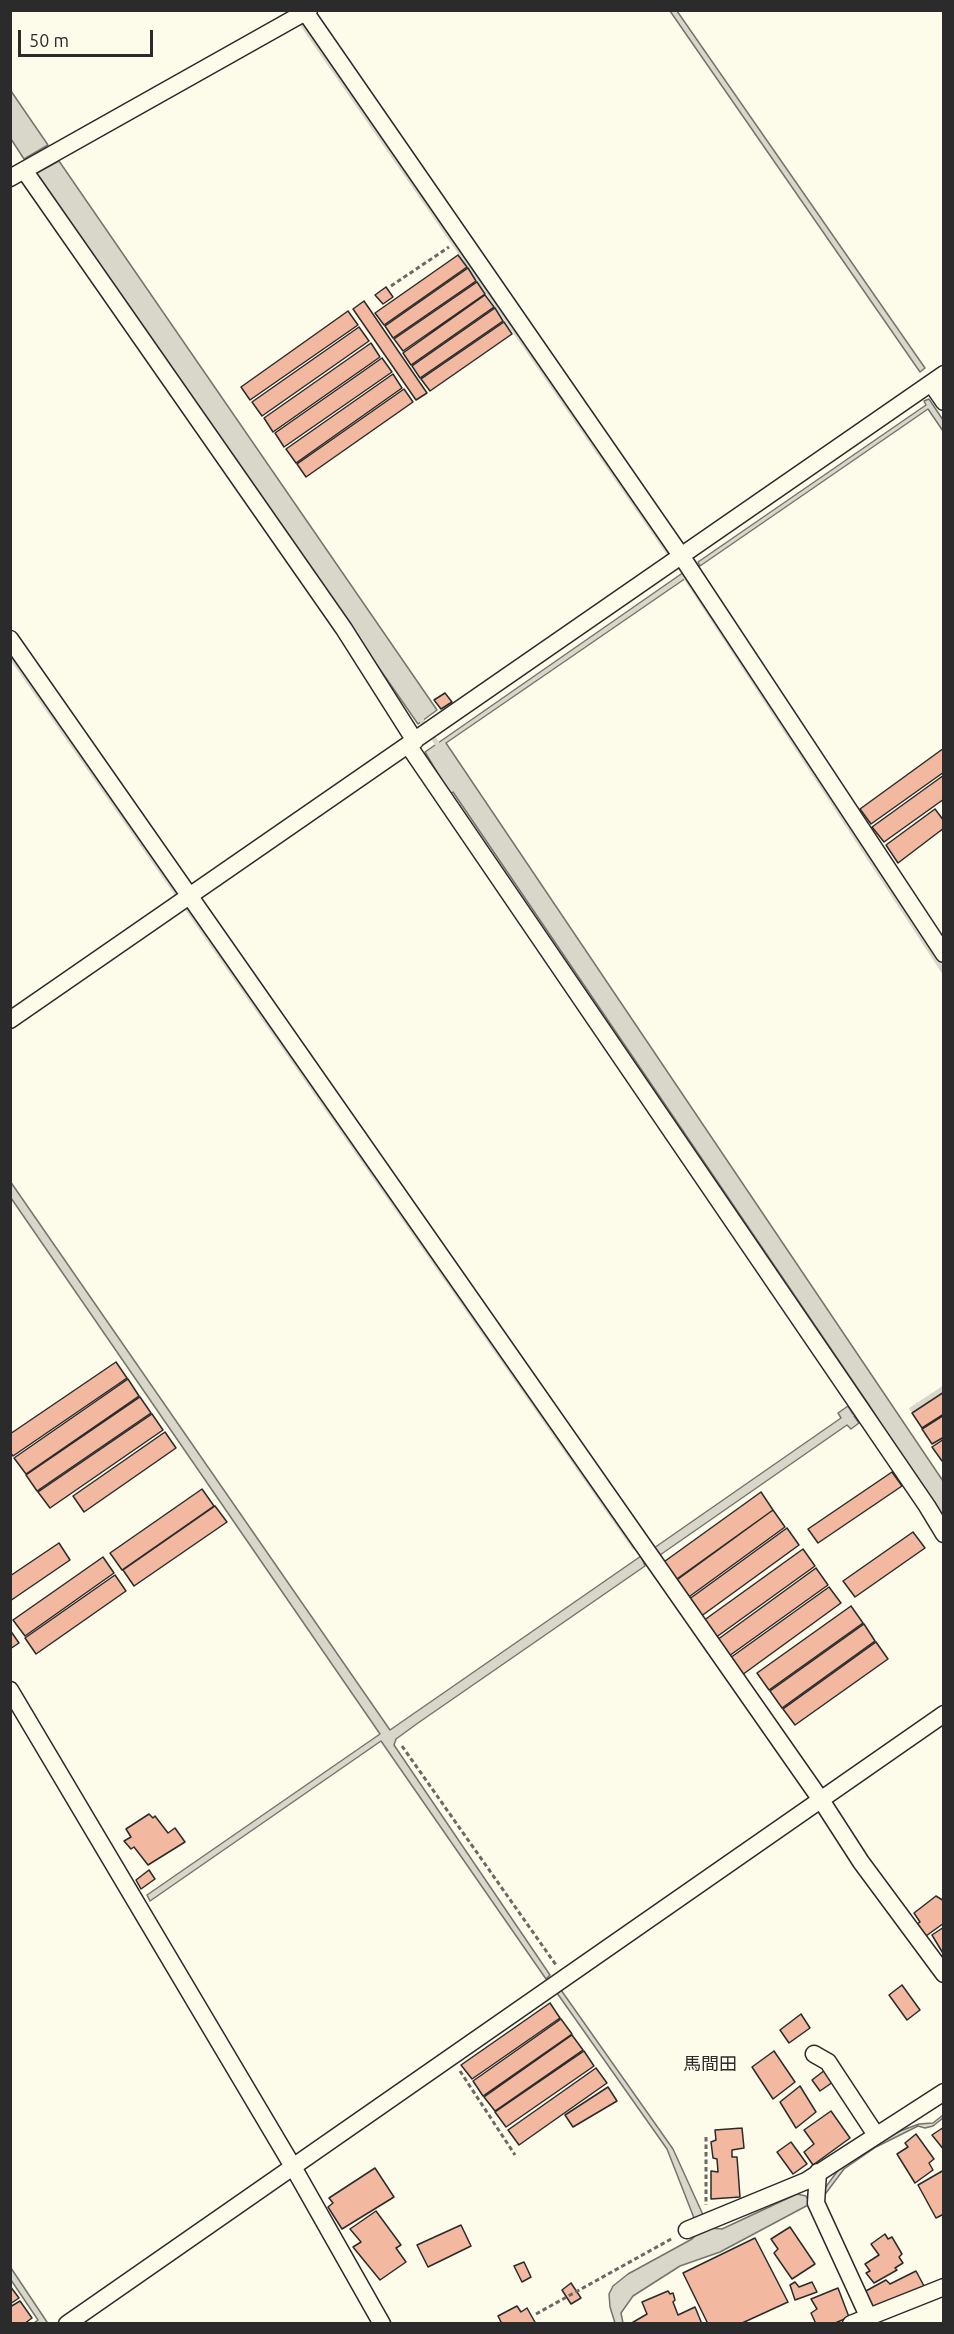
<!DOCTYPE html>
<html>
<head>
<meta charset="utf-8">
<style>
  body { margin:0 }
  #map { position:relative; width:954px; height:2334px; overflow:hidden; background:#fdfbea; font-family:Ubuntu,sans-serif }
  canvas { display:block }
  .frame { position:absolute; inset:0; border:12px solid #2b2b2b; pointer-events:none }
  .scale { position:absolute; left:18px; top:30px; width:135px; height:27px; box-sizing:border-box; border:3px solid #2b2b2b; border-top:0; padding-left:8px; font-size:18px; line-height:21px; white-space:nowrap; color:#2b2b2b; -webkit-text-stroke:4px #fdfbea; paint-order:stroke }
</style>
</head>
<body>
<div id="map">
<canvas width="954" height="2334"></canvas>
<div class="frame"></div>
<div class="scale">50 m</div>
</div>
<script>
const ctx = document.querySelector('canvas').getContext('2d');
ctx.lineJoin = 'round';
function fillPath(path, color) { ctx.fillStyle = color; ctx.fill(path, 'evenodd'); }
const toPath = rows => new Path2D(rows.map(r => 'M' + r).join(''));
function stroke(path, color, width, dash) { ctx.strokeStyle = color; ctx.lineWidth = width; ctx.lineCap = dash ? 'butt' : 'round'; ctx.setLineDash(dash || []); ctx.stroke(path); }
function drawText(font, color, halo, rows, align = 'center') {
  ctx.font = font + ' Ubuntu,"Noto Sans JP",sans-serif'; ctx.lineWidth = 4.5; ctx.setLineDash([]); ctx.textBaseline = 'middle'; ctx.strokeStyle = halo; ctx.fillStyle = color; for (const [text, x, y, turn = 0] of rows) {
    ctx.save(); ctx.translate(x, y); ctx.rotate((+turn || 0) * Math.PI / 180); ctx.textAlign = isNaN(turn) ? turn : align; if (halo) ctx.strokeText(text, 0, 0); ctx.fillText(text, 0, 0); ctx.restore();
  }
}
const water = toPath([
  [670,11,677,11,925,368,920,372,670,11],
  [11,91,48,145,24,159,11,139,11,91],
  [59,161,437,710,418,724,35,174,59,161],
  [929,399,943,420,943,431,928,409,700,566,698,562,926,405,924,401,929,399],
  [684,572,686,578,446,743,943,1481,943,1522,869,1405,453,792,450,794,425,752,684,572],
  [10,1181,390,1730,641,1556,645,1566,418,1723,396,1739,394,1745,550,1975,546,1979,381,1741,150,1901,147,1895,380,1734,11,1198,10,1181],
  [866,1404,869,1407,854,1416,859,1423,851,1429,847,1425,660,1555,654,1548,841,1418,838,1413,848,1406,853,1414,866,1404],
  [561,1990,673,2149,709,2228,722,2229,797,2194,806,2196,810,2204,720,2252,680,2266,633,2296,621,2313,623,2323,615,2323,610,2307,609,2294,613,2286,628,2274,692,2239,697,2234,694,2218,667,2149,557,1993,561,1990],
  [943,2115,943,2118,933,2126,925,2128,918,2126,876,2147,844,2169,823,2197,822,2192,839,2169,874,2145,900,2131,919,2124,933,2123,943,2115],
  [11,2268,47,2322,46,2323,34,2323,38,2320,11,2280,11,2268]
]);
const stream = toPath([
  [298,18,668,552],
  [686,578,944,972],
  [10,655,634,1547],
  [419,716,440,748],
  [912,1409,944,1388]
]);
const building = toPath([
  [458,255,467,267,384,325,375,313,458,255],
  [468,268,476,281,393,338,385,326,468,268],
  [477,282,485,294,403,351,394,339,477,282],
  [386,287,393,297,383,304,375,295,386,287],
  [485,295,494,307,411,365,403,353,485,295],
  [364,301,427,393,416,400,353,309,364,301],
  [495,308,503,321,420,378,412,366,495,308],
  [348,311,358,325,250,400,241,387,348,311],
  [504,322,512,334,430,391,421,379,504,322],
  [359,327,369,341,262,416,252,402,359,327],
  [371,343,380,357,273,432,264,418,371,343],
  [382,358,392,372,284,447,275,433,382,358],
  [393,374,402,388,296,463,286,449,393,374],
  [404,389,413,402,306,477,297,464,404,389],
  [445,693,452,702,441,709,434,700,445,693],
  [944,748,944,772,871,824,860,809,944,748],
  [944,775,944,799,884,842,872,827,944,775],
  [935,809,944,821,944,828,898,863,886,845,935,809],
  [116,1362,127,1378,13,1456,10,1452,10,1434,116,1362],
  [128,1379,139,1396,26,1474,14,1458,128,1379],
  [944,1392,944,1414,922,1428,912,1413,944,1392],
  [140,1397,151,1413,37,1491,26,1475,140,1397],
  [152,1414,163,1430,50,1508,38,1492,152,1414],
  [944,1415,944,1437,932,1444,922,1429,944,1415],
  [165,1432,176,1448,84,1512,73,1496,165,1432],
  [944,1439,944,1460,942,1461,932,1447,944,1439],
  [892,1472,902,1486,818,1543,808,1529,892,1472],
  [202,1489,214,1506,122,1570,110,1553,202,1489],
  [761,1492,773,1510,674,1581,661,1564,761,1492],
  [215,1506,227,1522,134,1586,123,1570,215,1506],
  [773,1510,785,1527,686,1599,674,1582,773,1510],
  [787,1528,799,1545,700,1617,688,1600,787,1528],
  [913,1532,925,1548,855,1597,843,1581,913,1532],
  [59,1543,70,1560,10,1601,10,1576,59,1543],
  [803,1549,815,1566,715,1638,703,1621,803,1549],
  [103,1557,114,1573,25,1636,13,1620,103,1557],
  [816,1568,828,1585,729,1656,717,1640,816,1568],
  [115,1575,126,1591,36,1654,25,1638,115,1575],
  [829,1587,841,1603,742,1675,730,1658,829,1587],
  [851,1606,863,1623,769,1690,757,1673,851,1606],
  [864,1624,875,1641,782,1708,770,1691,864,1624],
  [10,1630,19,1643,10,1649,10,1630],
  [876,1642,888,1659,795,1725,783,1709,876,1642],
  [149,1814,153,1818,155,1816,168,1833,175,1828,185,1842,148,1865,134,1847,131,1849,124,1841,131,1837,126,1829,149,1814],
  [149,1870,155,1879,141,1889,136,1880,149,1870],
  [936,1896,944,1901,944,1923,926,1936,917,1924,920,1922,914,1913,936,1896],
  [944,1927,944,1955,932,1935,944,1927],
  [902,1985,920,2010,907,2020,889,1995,902,1985],
  [550,2003,560,2018,472,2079,461,2065,550,2003],
  [801,2014,810,2028,789,2043,780,2030,801,2014],
  [561,2019,572,2034,483,2096,473,2081,561,2019],
  [572,2035,583,2050,495,2111,484,2097,572,2035],
  [584,2051,594,2066,506,2127,495,2112,584,2051],
  [774,2051,795,2082,773,2099,752,2067,774,2051],
  [596,2068,607,2083,519,2145,508,2130,596,2068],
  [825,2070,833,2082,820,2091,812,2080,825,2070],
  [800,2086,816,2112,796,2128,780,2102,800,2086],
  [608,2087,617,2101,573,2127,565,2115,608,2087],
  [831,2111,850,2138,813,2165,804,2152,814,2144,804,2130,831,2111],
  [944,2127,944,2150,932,2135,944,2127],
  [742,2128,744,2148,732,2150,732,2157,737,2157,740,2197,711,2199,711,2171,718,2172,717,2159,713,2158,711,2142,716,2140,715,2130,742,2128],
  [916,2134,934,2159,929,2163,933,2170,915,2183,897,2154,908,2147,905,2143,916,2134],
  [791,2142,807,2164,793,2174,777,2152,791,2142],
  [375,2168,394,2197,342,2229,328,2207,333,2203,329,2198,375,2168],
  [944,2170,944,2214,936,2218,918,2185,944,2170],
  [376,2211,401,2245,396,2248,406,2262,380,2280,353,2247,361,2242,350,2229,376,2211],
  [461,2225,471,2246,428,2267,417,2245,461,2225],
  [790,2227,815,2264,792,2279,774,2253,778,2249,771,2239,790,2227],
  [885,2234,888,2239,892,2237,902,2254,899,2257,903,2263,895,2268,897,2270,874,2283,866,2273,870,2271,865,2264,879,2255,871,2244,885,2234],
  [755,2238,788,2302,740,2324,708,2324,683,2273,755,2238],
  [524,2262,531,2277,522,2282,514,2266,524,2262],
  [916,2271,924,2286,872,2310,864,2292,886,2280,890,2284,916,2271],
  [795,2282,799,2287,812,2282,817,2292,795,2300,790,2285,795,2282],
  [571,2283,581,2298,571,2304,562,2290,571,2283],
  [10,2286,19,2298,10,2304,10,2286],
  [838,2288,849,2317,833,2324,816,2324,811,2313,817,2309,811,2299,838,2288],
  [668,2291,670,2294,673,2293,675,2300,673,2302,678,2315,695,2307,702,2324,630,2324,647,2314,642,2302,668,2291],
  [20,2301,32,2318,24,2324,10,2324,10,2307,20,2301],
  [517,2306,521,2312,527,2308,536,2324,502,2324,498,2316,517,2306]
]);
const path = toPath([
  [391,286,449,247],
  [402,1746,556,1965],
  [460,2071,515,2155],
  [706,2137,706,2205],
  [536,2314,673,2238]
]);
const minor = toPath([
  [304,10,682,557,944,954],
  [24,170,344,629,415,741],
  [10,178,309,10],
  [931,383,944,402],
  [10,639,821,1800,861,1862,944,1974],
  [408,745,927,1506,944,1534],
  [10,1020,944,374],
  [10,1690,292,2165,382,2324],
  [814,2054,828,2062,876,2135],
  [818,2172,816,2203,868,2316],
  [687,2230,806,2181,944,2092],
  [67,2324,944,1714],
  [851,2324,944,2287]
]);
const neighbourhoodNames = [
  ["馬間田",710,2064]
];
fillPath(water, '#d8d7c9');
stroke(water, '#74746e', 1.5);
stroke(stream, '#d8d7c9', 5);
fillPath(building, '#f2b8a0');
stroke(building, '#2b2b2b', 1.5);
stroke(minor, '#2b2b2b', 19);
stroke(path, '#6a6964', 3, [4.5, 3]);
stroke(minor, '#fdfbea', 16);
drawText('18px', '#2b2b2b', '#fdfbea', neighbourhoodNames);
</script>
</body>
</html>
